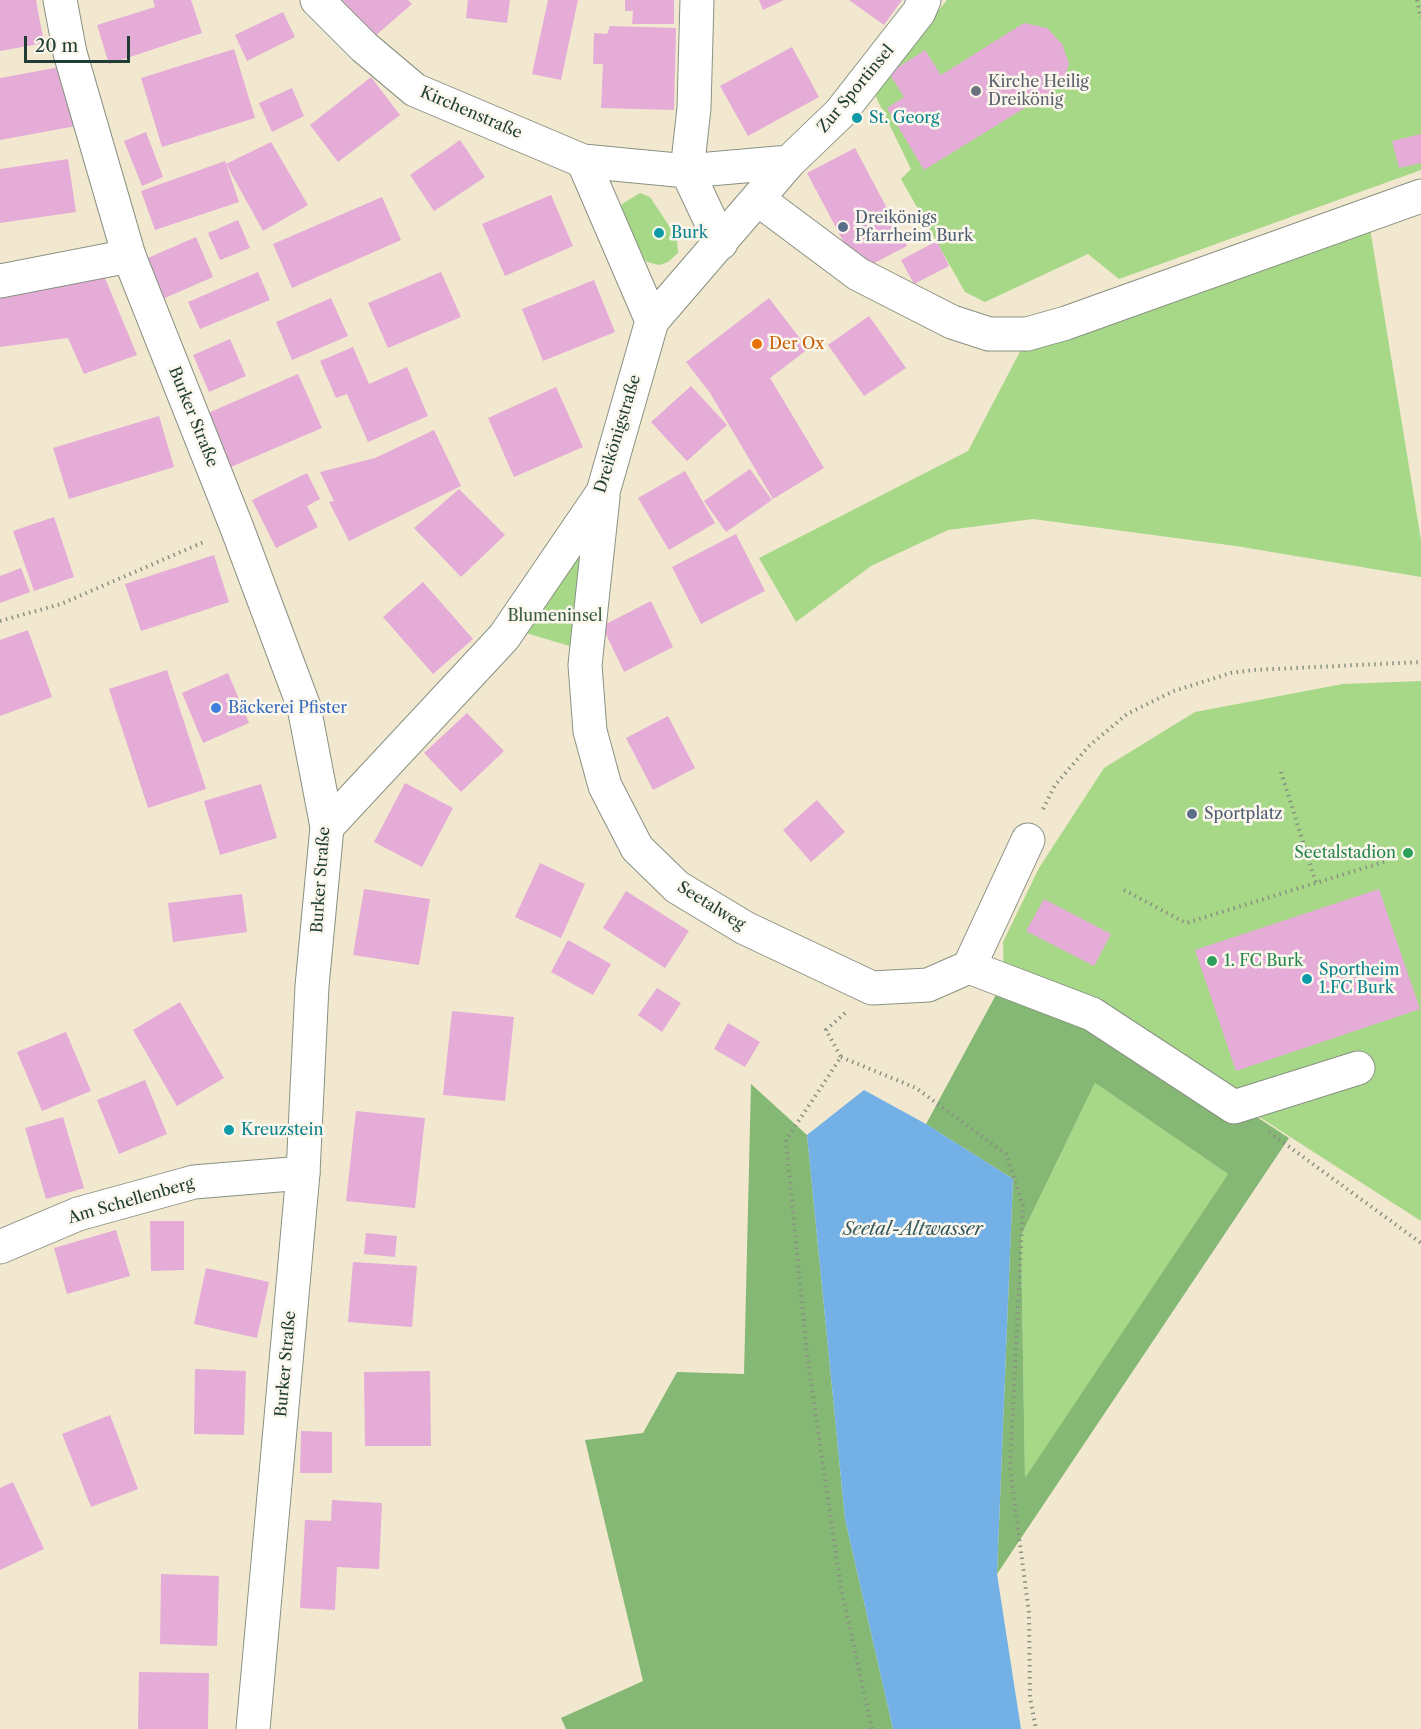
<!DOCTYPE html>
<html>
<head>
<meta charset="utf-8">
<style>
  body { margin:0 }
  #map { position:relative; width:1421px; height:1729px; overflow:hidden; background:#f2e8cf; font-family:"Libre Caslon Text",serif }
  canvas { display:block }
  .scale { position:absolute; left:24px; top:36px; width:106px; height:27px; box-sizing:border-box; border:3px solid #1f3d34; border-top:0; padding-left:8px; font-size:18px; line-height:21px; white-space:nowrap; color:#1f3d34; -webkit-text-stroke:4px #fbf7ec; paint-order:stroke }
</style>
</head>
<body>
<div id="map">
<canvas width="1421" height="1729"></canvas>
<div class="scale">20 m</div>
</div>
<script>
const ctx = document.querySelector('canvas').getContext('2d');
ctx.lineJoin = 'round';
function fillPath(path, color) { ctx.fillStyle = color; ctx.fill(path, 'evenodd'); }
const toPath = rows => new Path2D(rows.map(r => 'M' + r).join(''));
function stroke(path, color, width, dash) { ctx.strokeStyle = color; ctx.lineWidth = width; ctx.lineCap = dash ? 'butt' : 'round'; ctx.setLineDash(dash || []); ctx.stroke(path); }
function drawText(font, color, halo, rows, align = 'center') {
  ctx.font = font + ' "Libre Caslon Text",serif'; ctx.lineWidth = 5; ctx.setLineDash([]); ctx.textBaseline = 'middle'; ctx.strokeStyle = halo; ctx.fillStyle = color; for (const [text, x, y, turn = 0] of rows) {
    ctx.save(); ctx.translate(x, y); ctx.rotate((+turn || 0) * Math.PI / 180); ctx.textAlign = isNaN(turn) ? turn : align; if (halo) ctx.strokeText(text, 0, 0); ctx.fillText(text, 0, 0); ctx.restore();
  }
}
const green = toPath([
  [947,0,1421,0,1421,170,1119,279,1088,254,985,302,965,292,901,179,911,169,873,91],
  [640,193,650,197,677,238,678,253,668,262,659,265,647,262,638,252,619,215,622,204],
  [1368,216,1421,540,1421,577,1236,546,1033,519,948,530,871,566,796,622,759,558,968,451,1026,340],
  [587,532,573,647,519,631],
  [1421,681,1421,1221,1093,1010,1004,980,1003,942,1039,868,1104,768,1195,712,1343,684],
  [1095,1083,1228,1174,1025,1479,1021,1236]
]);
const forest = toPath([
  [1004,980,1093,1010,1289,1138,997,1574,1013,1179,926,1124],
  [1095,1083,1228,1174,1025,1478,1021,1236],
  [751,1084,807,1135,845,1519,893,1729,566,1729,561,1718,643,1681,585,1440,643,1433,677,1372,744,1374]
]);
const water = toPath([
  [864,1090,926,1124,1013,1179,997,1574,1021,1729,893,1729,845,1519,807,1135]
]);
const building = toPath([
  [0,0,36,0,44,43,0,51],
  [153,0,191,0,202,33,109,64,97,25,155,7],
  [342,0,408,0,412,4,375,36],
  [468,0,510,0,507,23,466,18],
  [548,0,578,0,561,80,532,74],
  [625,0,674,0,674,24,632,24,633,11,625,11],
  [759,0,784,0,763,10],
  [849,0,902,0,884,25],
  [283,12,295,37,247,61,235,35],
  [1024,23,1047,28,1062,44,1069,64,1062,85,924,170,887,108,904,97,889,73,925,50,941,75],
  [610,26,676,28,674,110,601,108,603,64,593,64,594,33,607,34],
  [792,47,819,97,748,136,720,86],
  [234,49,255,118,162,147,141,78],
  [66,66,76,126,0,140,0,78],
  [371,77,400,115,338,162,310,125],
  [292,88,304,116,272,132,259,103],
  [146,132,163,177,142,186,124,141],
  [1421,134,1421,163,1399,168,1392,141],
  [460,140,485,177,434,211,410,175],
  [271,142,308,205,263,231,226,164],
  [855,148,907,246,859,271,807,173],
  [68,159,76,212,0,223,0,169],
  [225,161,239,202,155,230,141,191],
  [551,195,573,246,505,276,482,224],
  [382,197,401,240,292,288,273,244],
  [238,220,250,248,220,260,208,233],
  [196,237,213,277,158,301,141,261],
  [937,241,949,266,914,284,901,260],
  [102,271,137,355,84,374,68,338,0,347,0,291],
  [258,272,270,300,200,329,188,302],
  [441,272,461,317,388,348,368,303],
  [594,280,615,332,543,361,522,309],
  [331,298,348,336,292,360,276,322],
  [769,298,808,349,770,378,824,468,773,499,710,393,686,362],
  [869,316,906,368,864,396,828,345],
  [230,339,246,376,209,392,193,355],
  [353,347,369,384,407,367,428,416,368,442,347,394,336,398,320,361],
  [298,374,322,428,231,467,208,413],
  [691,386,727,425,687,461,651,422],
  [556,387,583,447,514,477,488,418],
  [159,416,174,467,69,499,53,448],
  [434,430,461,486,349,541,329,502,334,501,320,472,375,458],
  [750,469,772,500,726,532,704,501],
  [685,471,715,523,669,550,638,498],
  [307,473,320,499,307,506,318,527,276,548,252,500],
  [459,489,505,535,461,577,414,528],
  [54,517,74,577,34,591,13,531],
  [736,534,765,591,701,624,672,567],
  [214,555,229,602,141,631,125,584],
  [21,568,30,592,0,603,0,576],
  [423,582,473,639,433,674,383,617],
  [651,601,673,647,624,672,602,626],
  [28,630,52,697,0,716,0,640],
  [167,670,206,789,148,808,109,689],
  [228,673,249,723,203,743,182,693],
  [467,713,504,751,461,792,424,753],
  [668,716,695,768,653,790,626,738],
  [405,783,453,808,422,867,374,842],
  [261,784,277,838,220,855,204,801],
  [817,800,845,832,811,862,783,830],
  [540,863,585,884,561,938,515,917],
  [364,889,430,899,419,965,353,955],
  [1379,889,1420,1009,1236,1071,1195,950],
  [626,891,689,931,665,968,603,928],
  [242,894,247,932,173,942,168,903],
  [1044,899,1111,934,1094,966,1026,931],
  [568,940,611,964,593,995,551,972],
  [657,988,681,1003,662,1032,638,1015],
  [180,1002,224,1078,177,1106,133,1030],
  [452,1011,514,1017,505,1101,443,1095],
  [728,1023,760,1042,745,1067,714,1049],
  [66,1032,91,1091,42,1111,17,1052],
  [145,1080,167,1134,119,1154,97,1100],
  [356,1111,425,1118,415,1208,346,1201],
  [63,1117,84,1188,46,1199,25,1128],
  [150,1221,184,1221,184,1270,151,1271],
  [116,1230,130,1276,67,1294,54,1248],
  [366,1233,397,1236,395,1257,364,1254],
  [353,1262,417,1266,412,1327,348,1322],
  [206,1268,269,1282,257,1338,194,1324],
  [195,1369,246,1371,244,1435,194,1434],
  [430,1371,431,1446,365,1446,364,1372],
  [110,1415,138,1489,91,1507,62,1434],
  [301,1431,332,1432,332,1473,300,1473],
  [13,1482,44,1549,0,1570,0,1488],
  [332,1500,382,1503,379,1569,337,1567,335,1610,300,1608,305,1520,331,1521],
  [161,1574,219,1576,217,1646,160,1644],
  [139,1672,209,1673,208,1729,138,1729]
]);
const path = toPath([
  [1417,0,1421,18],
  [0,621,61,604,206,541],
  [1281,772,1316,883],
  [1043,809,1055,785,1089,746,1127,714,1174,691,1231,673,1253,670,1421,662],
  [1124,890,1186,923,1387,861],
  [845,1013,826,1030,841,1057,786,1140,807,1355,841,1588,872,1729],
  [841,1057,916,1088,1006,1154,1023,1206,1010,1467,1029,1613,1030,1698,1036,1729],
  [1269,1132,1421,1243]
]);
const minor = toPath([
  [317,0,364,47,415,90,583,161,687,171,789,162],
  [697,0,694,108,687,171,721,243],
  [583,161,652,321],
  [759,200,858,274,952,322,989,334,1027,334,1066,323,1421,196],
  [0,281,129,256],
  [603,497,585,665,590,731,605,786,637,848,677,887,745,928,872,988,928,985,969,967],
  [327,827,504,637,603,492,652,321,789,162,840,113,919,12,924,0],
  [969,967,1092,1014,1234,1107,1358,1068],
  [969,967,1028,840],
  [0,1247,78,1214,194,1182,303,1173]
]);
const major = toPath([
  [60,0,70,53,129,256,237,528,304,707,327,827,312,986,303,1173,253,1729]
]);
const markers = [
  [976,91,6,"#6b7280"],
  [857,118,6,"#0f9aa8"],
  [843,227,6,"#5c6f8a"],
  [659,233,6,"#0f9aa8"],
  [757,344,6,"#e8710a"],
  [216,708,6,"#3f7fe0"],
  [1192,814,6,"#5c6f8a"],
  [1408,853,6,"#2e9e5b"],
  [1212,961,6,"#2e9e5b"],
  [1307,979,6,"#0f9aa8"],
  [229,1130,6,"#0f9aa8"]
];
const worshipNames = [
  ["Kirche Heilig",988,82],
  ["Dreikönig",988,100]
];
const streetNames = [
  ["Zur Sportinsel",856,89,-50],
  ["Kirchenstraße",471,113,23],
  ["Burker Straße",193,417,68],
  ["Dreikönigstraße",618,434,-73],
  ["Burker Straße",321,880,-86],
  ["Seetalweg",711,906,32],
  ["Am Schellenberg",131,1201,-16],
  ["Burker Straße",286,1364,-85]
];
const cultureNames = [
  ["St. Georg",869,118],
  ["Burk",671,233],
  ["Sportheim",1319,970],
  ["1.FC Burk",1319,988],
  ["Kreuzstein",241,1130]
];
const serviceNames = [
  ["Dreikönigs",855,218],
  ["Pfarrheim Burk",855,236],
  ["Sportplatz",1204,814]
];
const foodNames = [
  ["Der Ox",769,344]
];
const parkNames = [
  ["Blumeninsel",555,616]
];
const shopNames = [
  ["Bäckerei Pfister",228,708]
];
const leisureNames = [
  ["Seetalstadion",1396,853],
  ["1. FC Burk",1224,961,"left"]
];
const waterNames = [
  ["Seetal-Altwasser",913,1230]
];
fillPath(green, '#a7d887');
fillPath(forest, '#85b874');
fillPath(water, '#72b0e5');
fillPath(building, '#e4acd7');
stroke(minor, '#889282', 35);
stroke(major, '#889282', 35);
stroke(path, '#889282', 4, [1.5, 4.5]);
stroke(minor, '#fff', 33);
stroke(major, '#fff', 33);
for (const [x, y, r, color] of markers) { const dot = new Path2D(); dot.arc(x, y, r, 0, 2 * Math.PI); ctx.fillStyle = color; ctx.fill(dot); stroke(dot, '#fbf7ec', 2); }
drawText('16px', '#5b616d', '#fbf7ec', worshipNames, 'left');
drawText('16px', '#1f3d34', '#fbf7ec', streetNames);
drawText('16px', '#0d838f', '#fbf7ec', cultureNames, 'left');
drawText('16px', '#4e5e75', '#fbf7ec', serviceNames, 'left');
drawText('16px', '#c56008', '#fbf7ec', foodNames, 'left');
drawText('16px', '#3a5c45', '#fbf7ec', parkNames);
drawText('16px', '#366cbe', '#fbf7ec', shopNames, 'left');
drawText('16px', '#27864d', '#fbf7ec', leisureNames, 'right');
drawText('italic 18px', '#345a60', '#fbf7ec', waterNames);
</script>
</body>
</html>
